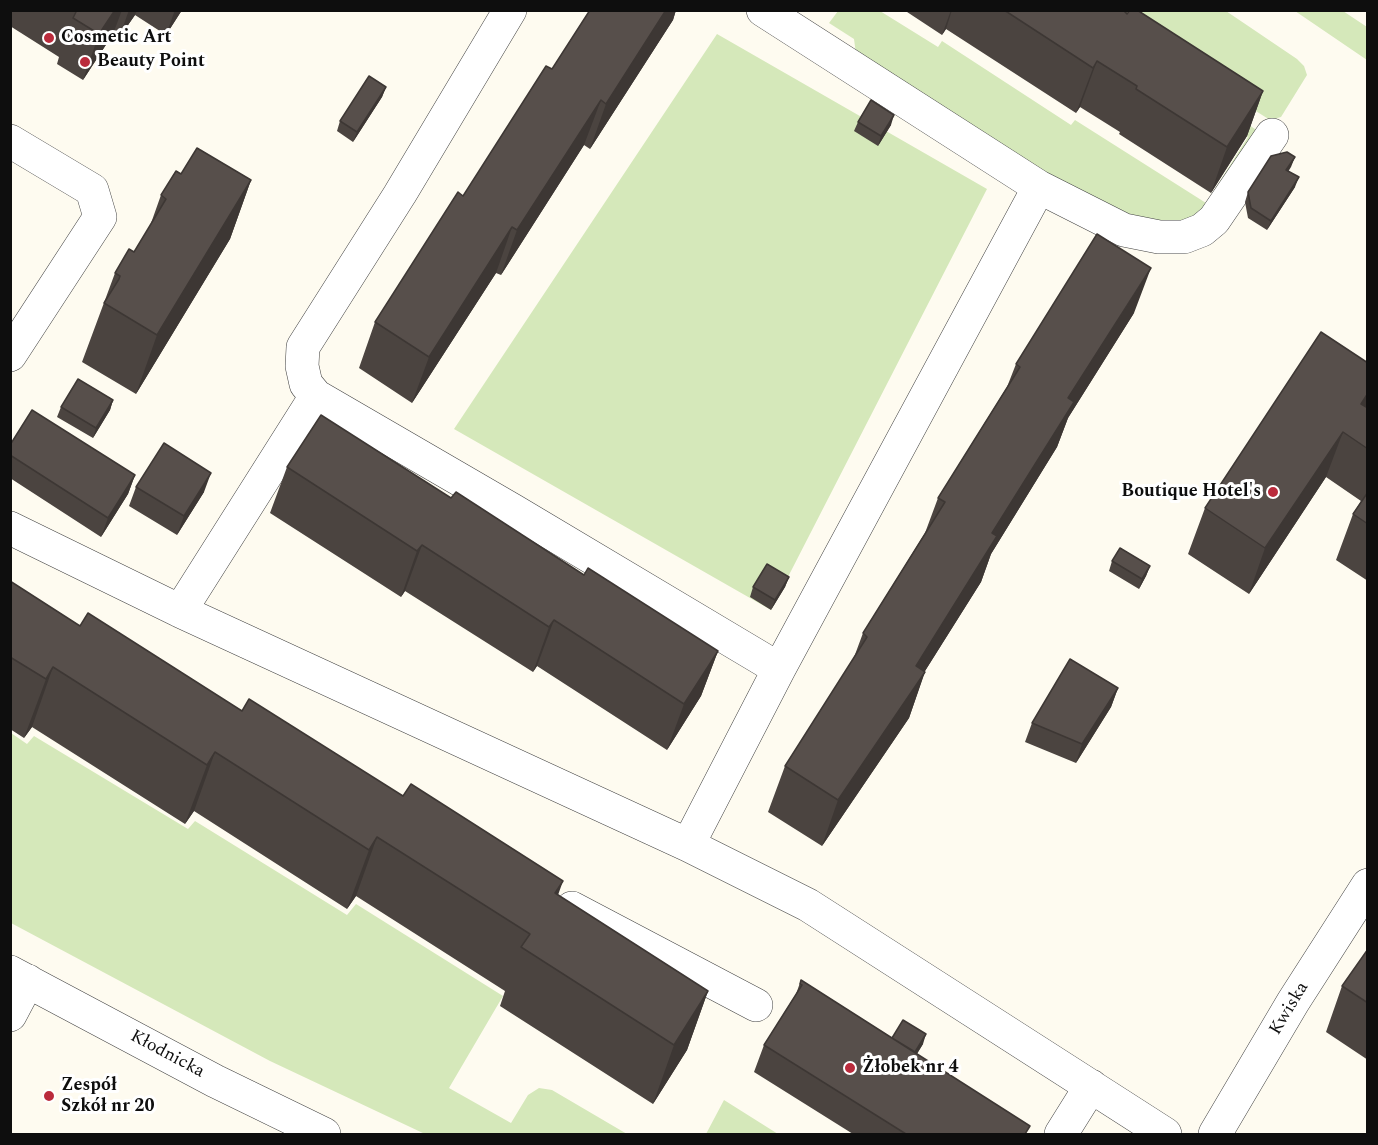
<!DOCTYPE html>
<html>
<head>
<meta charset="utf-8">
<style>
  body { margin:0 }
  #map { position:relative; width:1378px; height:1145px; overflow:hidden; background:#fefbf0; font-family:Spectral,serif }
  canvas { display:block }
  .frame { position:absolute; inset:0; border:12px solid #0e0e0e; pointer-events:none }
</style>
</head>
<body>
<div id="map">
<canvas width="1378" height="1145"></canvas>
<div class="frame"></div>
</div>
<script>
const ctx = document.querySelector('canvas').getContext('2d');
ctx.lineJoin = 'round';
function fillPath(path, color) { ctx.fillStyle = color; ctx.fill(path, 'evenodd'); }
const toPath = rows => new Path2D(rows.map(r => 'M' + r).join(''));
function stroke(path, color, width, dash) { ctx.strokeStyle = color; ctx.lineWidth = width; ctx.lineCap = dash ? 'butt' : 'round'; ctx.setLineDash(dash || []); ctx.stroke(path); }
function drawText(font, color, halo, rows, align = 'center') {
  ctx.font = font + ' Spectral,serif'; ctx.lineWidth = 6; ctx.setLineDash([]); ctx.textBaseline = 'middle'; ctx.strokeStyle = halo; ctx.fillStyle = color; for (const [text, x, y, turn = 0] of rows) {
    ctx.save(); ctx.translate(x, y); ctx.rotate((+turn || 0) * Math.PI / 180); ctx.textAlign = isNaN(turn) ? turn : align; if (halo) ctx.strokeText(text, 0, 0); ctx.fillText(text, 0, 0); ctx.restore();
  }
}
const green = toPath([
  [838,11,880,11,938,47,942,41,1071,125,1075,120,1206,203,1248,137,1219,117,1225,109,1261,133,1228,195,1184,225,1128,227,856,54,854,39,829,23],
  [1098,11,1226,11,1297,59,1304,66,1307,75,1281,117,1270,120],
  [1295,11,1343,11,1367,27,1367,60],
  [717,34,987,189,771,610,454,429],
  [11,733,27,744,34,736,188,829,195,821,347,915,356,904,503,996,449,1088,511,1123,528,1095,539,1088,552,1090,627,1134,425,1134,270,1061,11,923],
  [724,1100,778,1134,706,1134]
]);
const minor = toPath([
  [510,10,400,194,303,347,302,366,306,384,316,396,514,511,779,669],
  [10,141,92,190,100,217,10,355],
  [1039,187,1124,230,1159,237,1184,237,1202,230,1214,220,1272,135],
  [10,528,180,611,688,845,808,905,1165,1134],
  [180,611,316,396],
  [688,845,779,669,1039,187,763,10],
  [572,908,756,1005],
  [10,972,215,1081,324,1134],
  [10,1015,28,981],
  [1061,1134,1091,1086],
  [1215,1134,1293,1002,1368,885]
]);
const wall = toPath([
  [10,10,182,10,166,35,135,15,119,38,113,34,83,80,57,64,59,57,10,26],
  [590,10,676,10,673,20,590,149,584,145,501,275,496,273,412,403,359,368,375,322,552,69],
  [904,10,1123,10,1263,91,1247,136,1211,193,1119,134,1120,132,1080,107,1076,113,946,29,942,35],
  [386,87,382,97,353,142,337,131,340,121],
  [858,122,891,125,878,146,854,131],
  [1295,157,1288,171,1295,187,1267,230,1248,218,1245,202,1248,192],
  [181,174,251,180,230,239,136,394,82,362,115,273,134,252,150,226,161,195],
  [1134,313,1068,418,1057,447,991,554,981,582,925,671,909,718,822,846,768,812,785,766,853,660,863,633,925,533,938,498,1007,387,1016,364],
  [1368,363,1368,581,1336,560,1353,514,1361,501,1326,477,1249,594,1188,554,1205,508],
  [113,400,110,410,93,438,57,417,61,407],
  [10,445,135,475,128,494,101,537,10,478],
  [287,467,451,498,584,575,718,651,701,696,667,750,537,666,533,672,405,591,401,597,270,513],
  [136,487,204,492,177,535,129,506],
  [1112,561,1150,566,1146,576,1139,589,1109,571],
  [789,577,785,587,771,610,750,597,753,587],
  [10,581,80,626,242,711,558,895,708,991,687,1050,653,1104,500,1006,505,991,356,896,347,909,194,811,185,824,32,727,24,738,10,729],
  [1118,688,1111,707,1076,763,1025,742,1032,723],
  [1368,949,1368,1060,1326,1032,1342,986],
  [801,980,892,1038,923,1044,917,1054,1027,1134,853,1134,754,1072,764,1045,796,994]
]);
const shadedWall = toPath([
  [115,10,122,10,113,34,83,80,99,34],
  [129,10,137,10,135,15,119,38],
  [175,10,182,10,166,35],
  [666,10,676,10,673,20,590,149,606,104],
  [951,10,952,10,946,29,942,35],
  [1097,61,1080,107,1076,113,1093,68],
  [386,87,382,97,353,142,357,132],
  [1263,91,1247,136,1211,193,1227,147],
  [601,100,584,145,501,275,517,230],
  [894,115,891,125,878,146,881,136],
  [1295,157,1291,167,1283,180,1286,170],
  [1299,177,1295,187,1267,230,1271,221],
  [251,180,230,239,136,394,157,335],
  [512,227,496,273,412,403,429,357],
  [1151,268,1134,313,1068,418,1057,447,991,554,981,582,913,690,925,672,909,718,822,846,838,800,916,666,1068,398],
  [1368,393,1368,409,1361,404],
  [113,400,110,410,93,438,96,428],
  [1343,432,1326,477,1249,594,1265,548],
  [211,473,204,492,177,535,184,516],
  [135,475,128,494,101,537,108,518],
  [422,545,405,591,401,597,417,551],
  [1150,566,1146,576,1139,589,1142,579],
  [789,577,785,587,771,610,775,600],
  [554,620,537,666,533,672,549,627],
  [718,651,701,696,667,750,684,704],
  [53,667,32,727,24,738,46,679],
  [1118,688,1111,707,1076,763,1082,744],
  [215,752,194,811,185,824,207,765],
  [377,837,356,896,347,909,369,850],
  [563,881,542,940,555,893],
  [708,991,687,1050,653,1104,674,1045],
  [926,1034,923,1044,901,1078,905,1068]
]);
const building = toPath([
  [74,10,115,10,99,34,73,18,76,12,74,10],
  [590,10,666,10,606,104,601,100,517,230,512,227,429,357,375,322,458,192,463,196,546,66,552,69,590,10],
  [1004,10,1123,10,1127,14,1130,10,1137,10,1263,91,1227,147,1136,89,1137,86,1097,61,1093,68,1004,10],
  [369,76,386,87,357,132,340,121,369,76],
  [871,100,894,115,881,136,858,122,871,100],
  [197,148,251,180,157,335,104,303,119,279,120,276,115,273,129,249,134,252,166,199,161,195,176,171,181,174,197,148],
  [1287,152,1295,157,1286,170,1299,177,1271,221,1251,208,1248,192,1271,156,1287,152],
  [1097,234,1151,268,1068,398,1074,402,992,533,997,536,916,666,925,672,838,800,785,766,867,637,863,633,945,502,938,498,1020,367,1016,364,1097,234],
  [1321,332,1368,363,1368,393,1361,404,1368,408,1368,449,1343,432,1265,548,1205,508,1321,332],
  [78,379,113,400,96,428,61,407,78,379],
  [32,410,135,475,108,518,10,455,10,445,32,410],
  [321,415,451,498,456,492,584,575,588,568,718,651,684,704,554,620,549,627,422,545,417,551,287,467,321,415],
  [164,443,211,473,184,516,136,487,164,443],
  [1368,492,1368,524,1353,514,1368,492],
  [1120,548,1150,566,1142,579,1112,561,1120,548],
  [767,564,789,577,775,600,753,587,767,564],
  [10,581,80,626,88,613,242,711,249,699,403,796,411,784,563,881,555,893,708,991,674,1045,521,947,530,934,377,837,369,850,215,752,207,765,53,667,46,679,10,657,10,581],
  [1070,659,1118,688,1082,744,1032,723,1070,659],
  [1368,949,1368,1003,1342,986,1368,949],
  [801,980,1030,1126,1025,1134,906,1134,764,1045,802,985,800,984,801,980],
  [903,1020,926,1034,915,1052,892,1038,903,1020]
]);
const markers = [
  [49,38,6,"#ba2b3c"],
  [85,62,6,"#ba2b3c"],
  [1273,492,6,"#ba2b3c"],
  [850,1068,6,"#ba2b3c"],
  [49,1096,6,"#ba2b3c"]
];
const poiNames = [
  ["Cosmetic Art",61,38],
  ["Beauty Point",97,62],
  ["Boutique Hotel's",1261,492,"right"],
  ["Żłobek nr 4",862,1068],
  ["Zespół",61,1086],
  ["Szkół nr 20",61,1107]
];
const streetNames = [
  ["Kwiska",1290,1009,-59],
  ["Kłodnicka",167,1055,28]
];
fillPath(green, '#d5e8ba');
stroke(minor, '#414141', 34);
stroke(minor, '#fff', 33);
fillPath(wall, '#4b4440');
fillPath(shadedWall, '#3d3734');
fillPath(building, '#574f4b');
stroke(building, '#3d3734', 1.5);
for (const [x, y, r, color] of markers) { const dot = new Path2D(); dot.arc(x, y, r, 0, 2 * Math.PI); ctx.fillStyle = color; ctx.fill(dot); stroke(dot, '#fff', 2); }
drawText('bold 18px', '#0e0e0e', '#fff', poiNames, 'left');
drawText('18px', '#0e0e0e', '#fff', streetNames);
</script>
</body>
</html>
